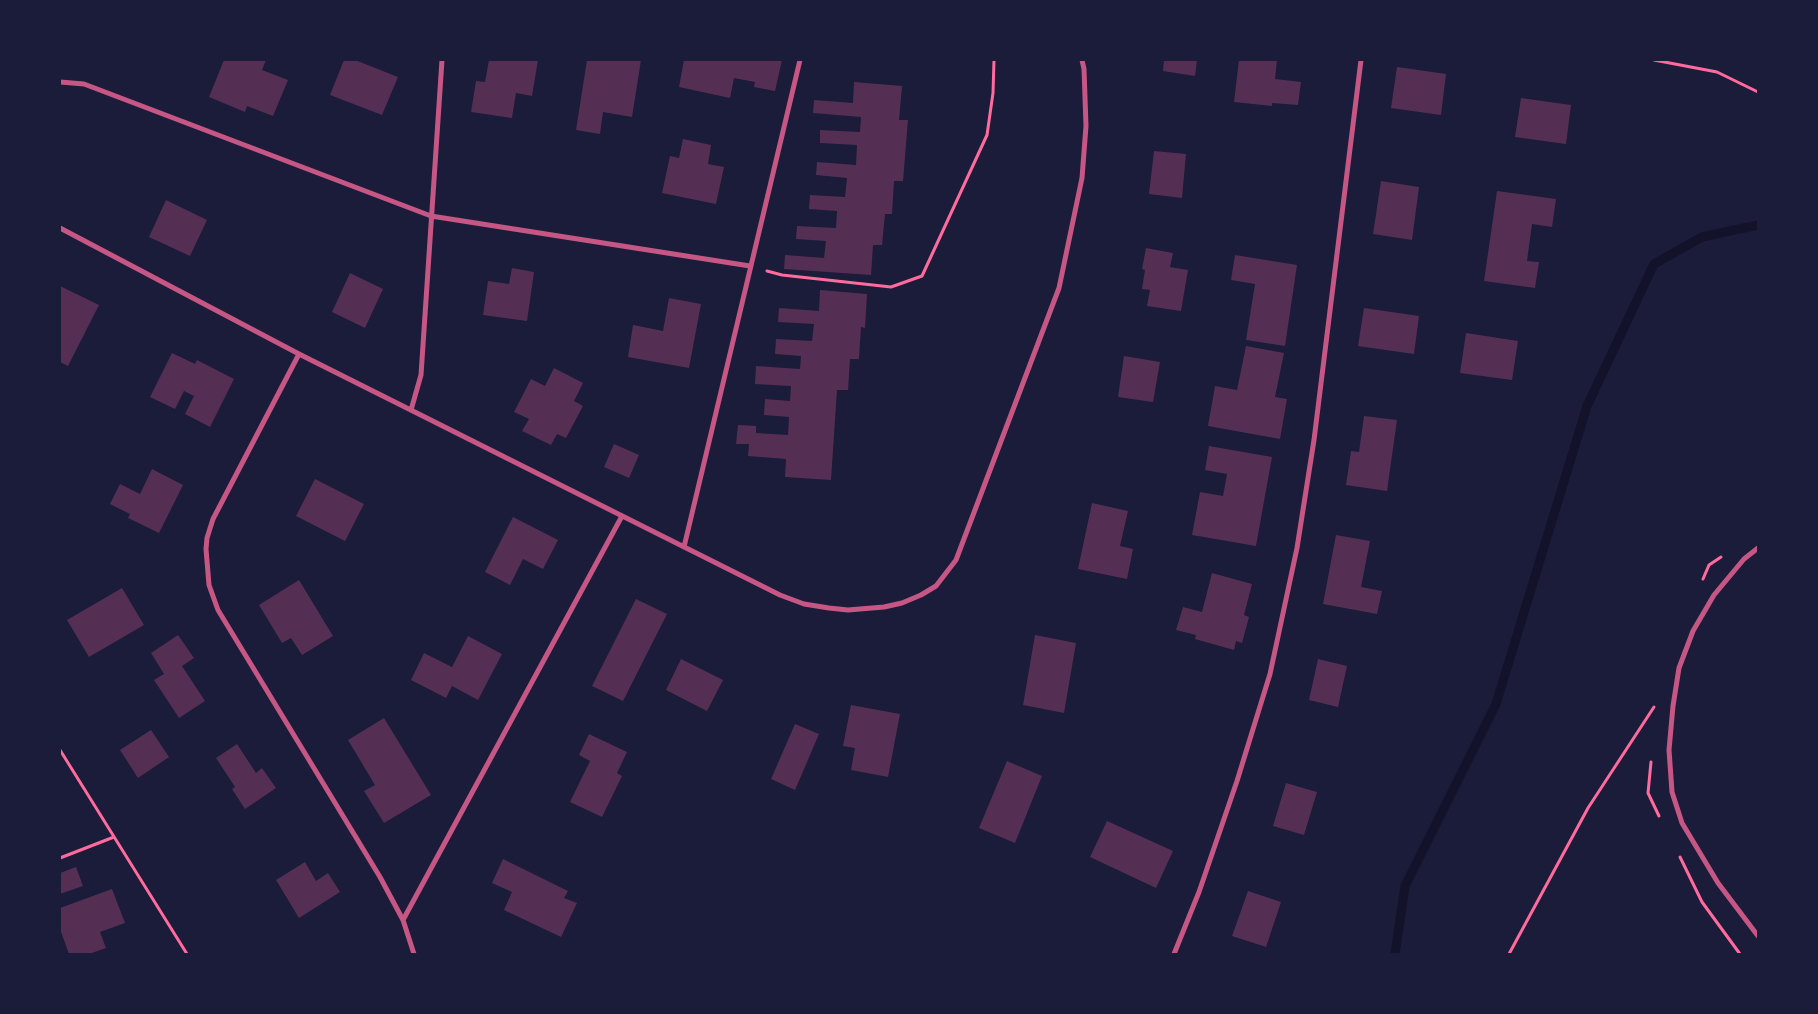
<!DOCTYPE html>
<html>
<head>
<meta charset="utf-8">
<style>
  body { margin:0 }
  #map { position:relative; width:1818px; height:1014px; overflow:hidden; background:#1b1b3a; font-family:Manrope,sans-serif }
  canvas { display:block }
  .frame { position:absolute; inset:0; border:61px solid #1b1b3a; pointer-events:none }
</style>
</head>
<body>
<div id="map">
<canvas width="1818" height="1014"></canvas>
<div class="frame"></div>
</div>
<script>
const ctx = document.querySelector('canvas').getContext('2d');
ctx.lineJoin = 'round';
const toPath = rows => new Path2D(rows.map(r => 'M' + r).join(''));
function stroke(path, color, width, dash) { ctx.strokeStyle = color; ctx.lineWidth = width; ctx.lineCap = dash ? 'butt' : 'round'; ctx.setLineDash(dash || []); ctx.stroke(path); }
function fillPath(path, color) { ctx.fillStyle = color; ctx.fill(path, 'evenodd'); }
const stream = toPath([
  [1395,954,1405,886,1496,704,1587,406,1654,264,1702,237,1758,225]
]);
const building = toPath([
  [224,60,266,60,262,70,288,80,273,116,247,106,245,112,209,97],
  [344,60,355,60,398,77,382,115,330,95],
  [489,60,538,60,532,96,516,93,512,118,471,112,476,81,485,82],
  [587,60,641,60,632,117,603,112,600,134,576,130],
  [684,60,782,60,775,91,754,87,755,82,734,78,730,98,679,87],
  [1164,60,1197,60,1195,76,1163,71],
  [1239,60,1277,60,1275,79,1301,82,1298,105,1272,103,1272,106,1234,102],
  [1397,67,1446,74,1441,115,1391,108],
  [854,82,902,86,899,120,908,120,903,181,894,181,892,214,885,214,882,245,873,245,871,275,784,269,785,255,824,258,826,241,796,239,797,226,836,228,837,211,809,209,810,195,845,197,847,178,816,175,817,162,856,165,857,145,820,143,820,130,860,132,861,117,813,113,814,100,853,103],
  [1521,98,1571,105,1566,144,1515,137],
  [683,139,711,145,708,164,724,167,716,204,662,193,670,156,679,158],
  [1154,151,1186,154,1182,198,1149,194],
  [1381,181,1419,187,1412,240,1373,234],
  [1497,191,1556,199,1552,227,1532,224,1527,261,1539,262,1535,288,1484,281],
  [166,200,207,220,190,256,149,237],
  [1146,248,1173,253,1170,267,1188,270,1181,311,1147,306,1150,290,1142,289,1145,270,1142,269],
  [1235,255,1297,265,1285,346,1246,340,1255,284,1231,280],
  [512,268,534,272,527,321,483,315,488,281,509,284],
  [350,273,383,289,365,328,332,312],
  [60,286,99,305,68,366,60,362],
  [820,290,867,294,865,328,861,327,859,359,850,359,848,390,837,390,831,480,785,477,786,459,748,456,749,444,736,444,738,425,756,426,756,433,788,435,789,417,764,415,765,399,790,401,791,386,755,384,756,366,800,369,801,356,775,354,776,339,812,341,814,324,778,322,779,308,819,311],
  [669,298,701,304,689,368,628,357,633,325,663,331],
  [1364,308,1419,316,1414,354,1358,346],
  [1466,333,1518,341,1512,380,1460,373],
  [1246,346,1284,353,1275,397,1287,399,1280,439,1208,426,1215,386,1237,390],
  [172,353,195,364,197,360,234,379,210,427,185,414,194,396,184,391,175,409,150,397],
  [1124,356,1160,362,1153,402,1118,397],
  [554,368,583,383,574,401,583,406,566,438,557,434,551,445,522,431,529,419,514,412,531,379,545,386],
  [1364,416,1397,420,1387,491,1346,485,1351,451,1359,452],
  [614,444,639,455,629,478,604,467],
  [1209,446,1272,457,1256,546,1192,535,1200,492,1223,496,1227,474,1205,470],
  [152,469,183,485,159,533,128,518,130,514,110,504,120,484,140,494],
  [315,479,364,504,345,541,296,516],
  [1092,503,1128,511,1120,546,1133,549,1127,579,1078,569],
  [513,517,558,540,543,569,523,559,510,585,485,572],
  [1336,535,1370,541,1361,587,1382,591,1377,614,1323,604],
  [1212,573,1252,584,1244,615,1249,617,1242,643,1236,641,1234,650,1195,639,1196,635,1176,630,1183,607,1202,612],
  [299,580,333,636,302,655,291,638,282,643,259,605],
  [122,588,144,625,89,657,67,620],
  [636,599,667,614,623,701,592,686],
  [178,635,194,658,182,666,205,701,179,718,154,680,164,674,151,653],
  [1035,635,1076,643,1064,713,1023,705],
  [468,636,502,654,478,700,452,686,446,698,411,680,424,653,452,667],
  [681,659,723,680,707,711,666,690],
  [1318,659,1347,666,1338,707,1309,700],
  [851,705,900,714,888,777,851,770,855,748,843,746],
  [384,718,431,795,384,823,364,791,375,785,348,740],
  [795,724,819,734,795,790,771,779],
  [151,730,169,757,138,778,120,750],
  [589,734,627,752,617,773,622,776,602,817,570,802,590,761,579,755],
  [237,744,256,773,262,768,276,788,245,809,232,789,235,787,216,758],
  [1007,761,1042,776,1015,843,979,828],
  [1286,783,1317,792,1304,835,1273,826],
  [1107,821,1173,851,1156,888,1090,857],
  [503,859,568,891,564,898,577,903,561,937,504,910,512,892,492,883],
  [305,862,316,881,328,873,340,892,299,918,276,880],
  [76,867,83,886,60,894,60,873],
  [112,889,125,923,100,932,106,948,89,954,69,954,60,929,60,908],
  [1248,891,1281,902,1266,947,1232,936]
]);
const path = toPath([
  [1654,60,1717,72,1758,92],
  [767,271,782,275,891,287,922,276,987,135,993,93,994,60],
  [1703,579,1709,565,1721,557],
  [60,750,187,954],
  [1651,762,1648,793,1659,816],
  [1680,857,1702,902,1740,954],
  [60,858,114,837],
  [1509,954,1588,808,1654,707]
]);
const minor = toPath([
  [60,82,84,84,431,216,750,266],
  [60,228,299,354,780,595,804,604,829,608,848,610,884,607,902,603,921,595,936,586,956,560,1059,288,1082,178,1086,126,1084,69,1082,60],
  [299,354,213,519,207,538,206,549,209,585,218,610,380,877,403,920,414,954],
  [411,410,421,375,442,60],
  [684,547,800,60],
  [1758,548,1744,559,1714,595,1693,631,1679,668,1673,706,1669,750,1672,792,1682,823,1718,883,1758,936],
  [403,920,622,516],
  [1174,954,1199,892,1237,781,1270,674,1297,548,1314,440,1361,60]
]);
stroke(stream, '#12122b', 9);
fillPath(building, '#542f53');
stroke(path, '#ff6b9d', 3);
stroke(minor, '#c65784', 5);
</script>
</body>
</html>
